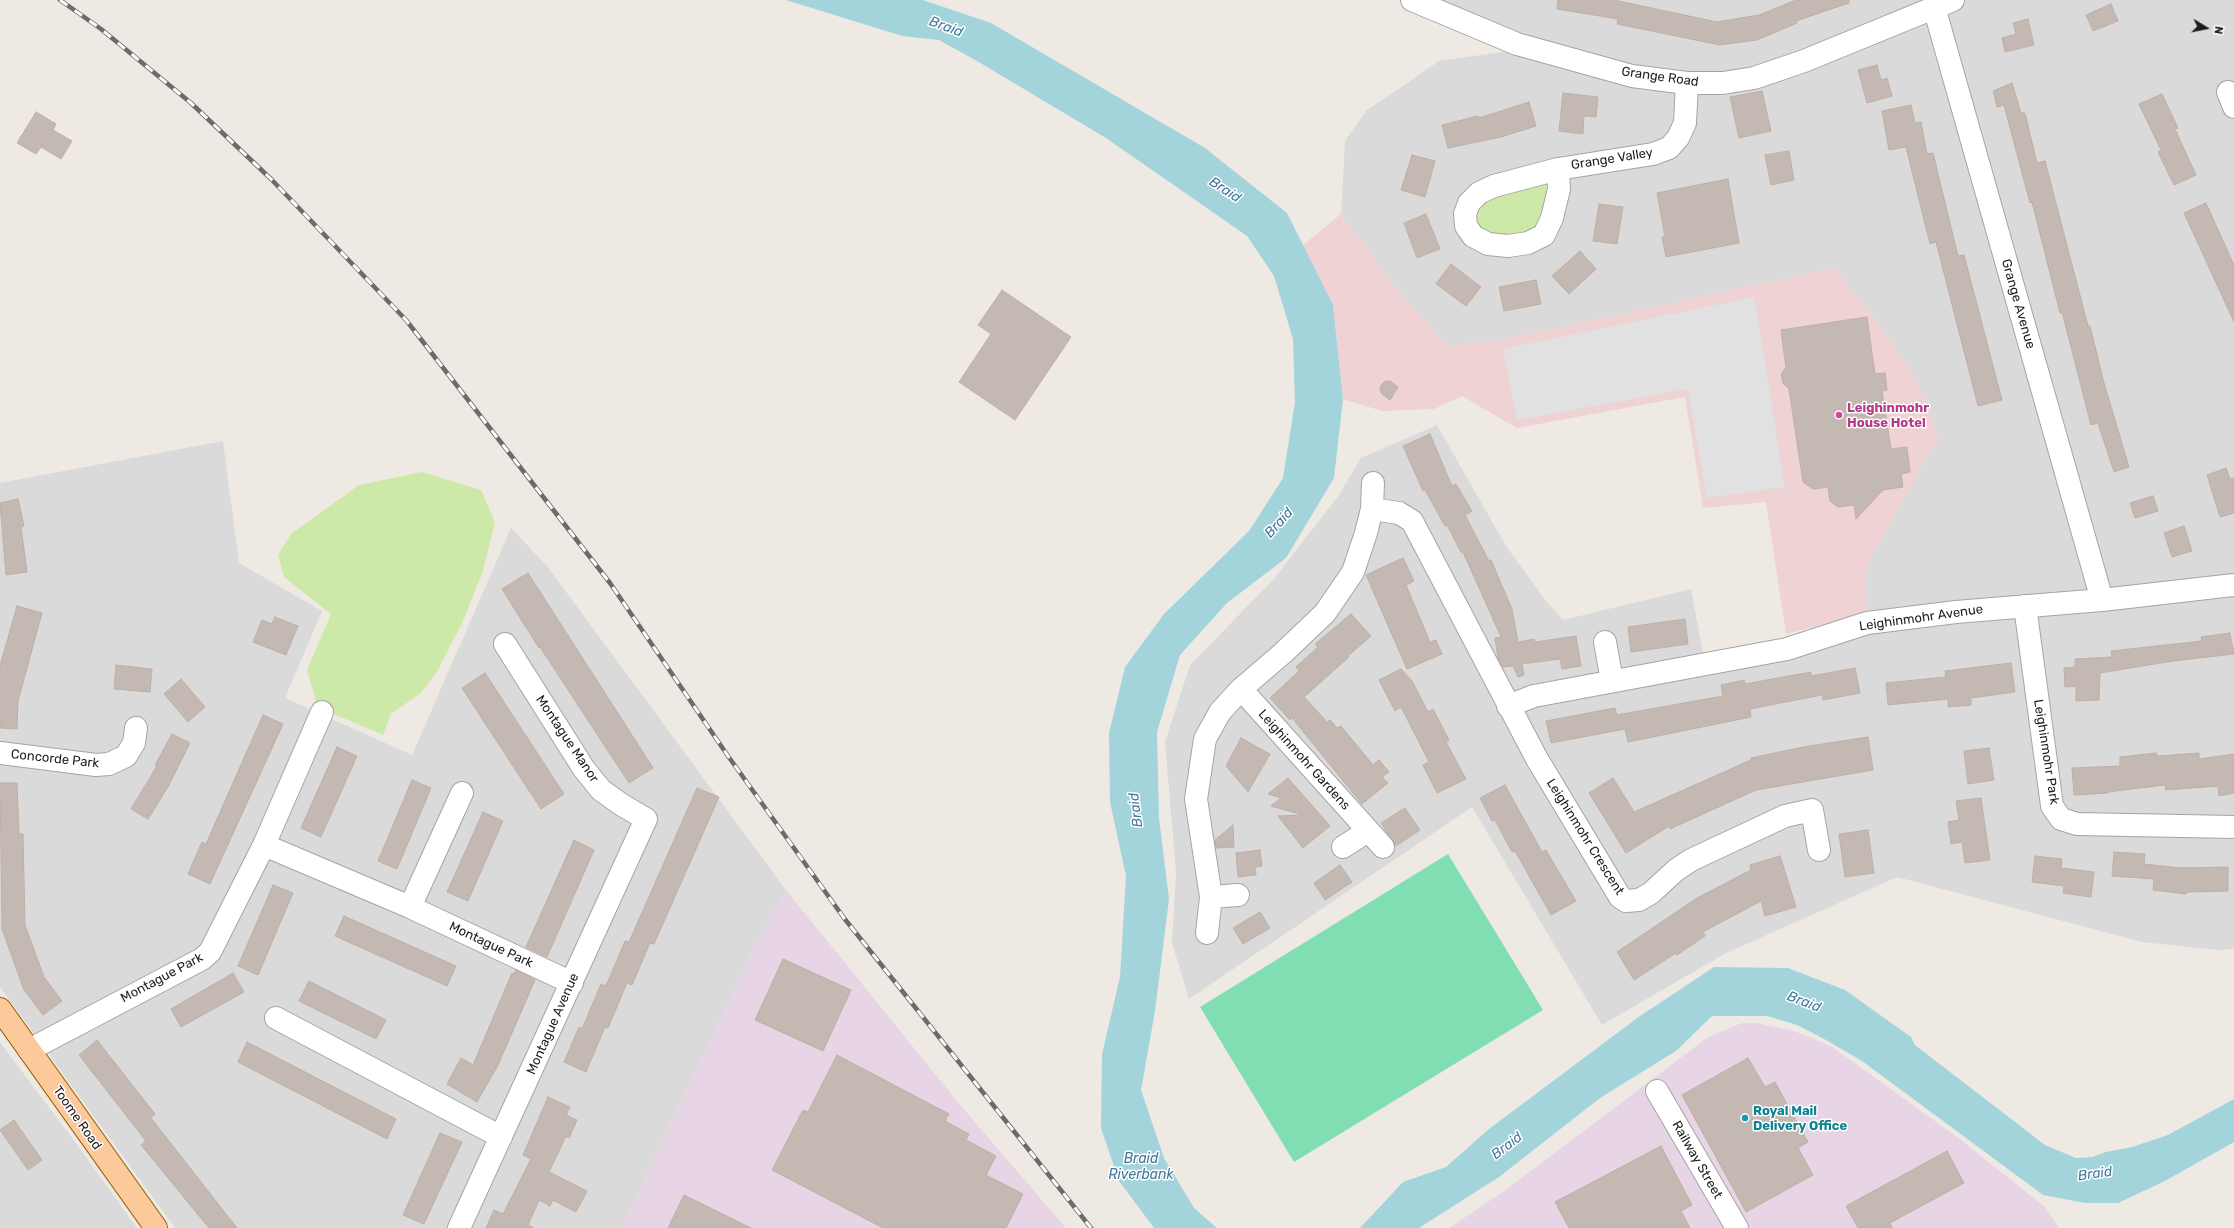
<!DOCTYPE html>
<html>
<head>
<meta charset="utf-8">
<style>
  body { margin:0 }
  #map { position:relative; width:2234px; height:1228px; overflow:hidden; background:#eeeae3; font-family:Rubik,sans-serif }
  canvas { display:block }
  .north { position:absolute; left:2186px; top:8px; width:40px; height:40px; -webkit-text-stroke:3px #fff; paint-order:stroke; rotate:100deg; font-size:11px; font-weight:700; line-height:16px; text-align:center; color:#1d1d1d }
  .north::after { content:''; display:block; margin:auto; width:14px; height:18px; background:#1d1d1d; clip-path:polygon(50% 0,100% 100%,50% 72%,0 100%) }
</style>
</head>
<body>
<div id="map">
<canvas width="2234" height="1228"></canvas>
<div class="north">N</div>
</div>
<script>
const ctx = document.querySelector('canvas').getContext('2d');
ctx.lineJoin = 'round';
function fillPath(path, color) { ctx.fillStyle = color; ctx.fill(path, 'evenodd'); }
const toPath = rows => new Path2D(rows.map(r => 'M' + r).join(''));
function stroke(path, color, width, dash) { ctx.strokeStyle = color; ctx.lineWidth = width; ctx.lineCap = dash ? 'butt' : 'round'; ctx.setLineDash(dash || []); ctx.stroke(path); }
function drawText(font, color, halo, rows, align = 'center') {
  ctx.font = font + ' Rubik,sans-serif'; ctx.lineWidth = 3; ctx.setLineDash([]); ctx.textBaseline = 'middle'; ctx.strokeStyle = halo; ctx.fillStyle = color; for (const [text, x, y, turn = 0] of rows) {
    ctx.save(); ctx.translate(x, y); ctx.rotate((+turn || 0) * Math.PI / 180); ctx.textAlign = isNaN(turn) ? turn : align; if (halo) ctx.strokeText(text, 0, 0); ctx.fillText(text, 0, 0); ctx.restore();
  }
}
const residential = toPath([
  [1433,0,2234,0,2234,949,2218,950,2142,942,1897,877,1726,953,1602,1025,1472,807,1189,999,1172,943,1176,872,1165,742,1190,665,1273,580,1339,495,1361,458,1437,425,1506,546,1546,601,1563,620,1691,589,1706,670,1858,639,1869,613,1864,579,1871,558,1939,436,1915,377,1879,324,1834,268,1500,340,1448,346,1402,295,1341,214,1345,141,1366,111,1439,61,1509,51],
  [223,441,239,563,322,611,285,698,412,755,511,528,547,566,786,890,755,947,621,1228,175,1228,0,987,0,483],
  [0,1042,78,1146,137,1228,0,1228]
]);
const commercial = toPath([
  [1341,214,1402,295,1448,346,1500,340,1834,268,1879,324,1915,377,1939,436,1871,558,1864,579,1869,613,1786,634,1766,502,1703,508,1685,397,1517,428,1462,396,1434,409,1382,411,1343,399,1333,305,1303,245]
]);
const industrial = toPath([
  [786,890,961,1106,1066,1228,621,1228,755,947],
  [1742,1023,1756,1023,1794,1031,1831,1046,1957,1137,2045,1207,2059,1228,1449,1228,1507,1189,1708,1037]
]);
const grass = toPath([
  [1543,183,1548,185,1550,190,1539,227,1523,237,1486,234,1475,224,1476,210,1489,197],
  [422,472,481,490,495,522,483,571,463,621,438,670,421,693,391,714,383,735,329,712,317,704,307,670,331,614,284,577,278,555,291,534,359,485]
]);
const pitch = toPath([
  [1448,854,1543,1010,1294,1162,1200,1007]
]);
const parking = toPath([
  [1754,297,1785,487,1707,498,1688,389,1517,420,1503,349]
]);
const water = toPath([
  [786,0,923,0,991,23,1205,148,1287,213,1333,305,1343,399,1334,478,1286,558,1227,603,1180,655,1157,732,1159,818,1169,899,1155,1011,1141,1090,1164,1158,1194,1208,1217,1228,1154,1228,1119,1181,1101,1128,1102,1054,1120,977,1126,876,1110,802,1109,733,1125,667,1164,614,1249,531,1283,478,1295,402,1293,339,1274,276,1247,236,1106,138,977,61,939,40,902,36],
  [1714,967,1788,968,1845,990,1911,1037,1915,1045,2045,1145,2076,1158,2092,1157,2106,1152,2132,1147,2168,1135,2234,1099,2234,1142,2165,1181,2118,1203,2085,1203,2043,1195,1862,1061,1826,1040,1797,1025,1767,1016,1712,1016,1676,1051,1600,1098,1499,1177,1419,1228,1360,1228,1403,1182,1446,1167,1489,1129,1640,1016]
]);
const building = toPath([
  [1558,0,1614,0,1717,22,1759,15,1796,0,1849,0,1849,3,1796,21,1797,23,1757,40,1720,45,1617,24,1618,19,1557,9,1558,0],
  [2111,4,2118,21,2093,31,2086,15,2111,4],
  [2028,19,2034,45,2005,52,2002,38,2016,34,2013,23,2028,19],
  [1877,65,1881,80,1887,78,1892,96,1867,103,1858,70,1877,65],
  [2012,83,2021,113,2025,113,2037,163,2045,161,2088,326,2090,326,2104,383,2129,467,2114,472,2098,423,2091,425,2062,312,2060,313,2032,202,2030,203,2004,105,1997,107,1993,91,2012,83],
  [1762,91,1771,131,1739,138,1730,97,1762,91],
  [1563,93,1598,97,1596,117,1584,116,1583,134,1559,131,1563,93],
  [2162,94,2178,128,2175,129,2196,175,2174,185,2158,152,2161,150,2139,104,2162,94],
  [1529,102,1536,126,1501,137,1448,148,1442,125,1478,116,1479,118,1529,102],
  [1911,105,1915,123,1921,122,1927,154,1933,153,1958,256,1964,255,2002,400,1978,406,1936,242,1930,244,1906,147,1889,150,1882,111,1911,105],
  [36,112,56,124,53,130,72,141,61,159,41,147,36,154,17,143,36,112],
  [1789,151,1794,180,1771,185,1765,155,1789,151],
  [1412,155,1435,161,1425,197,1401,190,1412,155],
  [1728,179,1739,243,1666,257,1662,237,1665,237,1657,193,1728,179],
  [2206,203,2234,265,2234,322,2184,213,2206,203],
  [1599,204,1623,207,1617,244,1593,241,1599,204],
  [1426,214,1440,249,1417,258,1404,223,1426,214],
  [1580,251,1596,269,1569,294,1552,276,1580,251],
  [1451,264,1481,287,1466,306,1436,284,1451,264],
  [1536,280,1541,304,1504,311,1499,287,1536,280],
  [1002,290,1071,337,1015,420,959,382,991,334,978,325,1002,290],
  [1867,317,1875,374,1885,373,1887,390,1882,391,1891,449,1907,447,1910,472,1901,474,1903,487,1883,490,1856,519,1854,505,1838,507,1830,501,1828,487,1813,489,1803,482,1789,389,1783,383,1781,374,1786,368,1781,330,1867,317],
  [1390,381,1398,387,1390,400,1381,393,1380,387,1384,382,1390,381],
  [1430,434,1452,486,1456,484,1472,511,1465,515,1489,561,1491,560,1512,609,1518,642,1534,639,1535,642,1576,636,1581,666,1562,669,1560,659,1522,664,1524,675,1518,677,1513,666,1503,667,1498,658,1495,638,1501,637,1463,552,1461,552,1447,525,1445,526,1425,490,1423,491,1403,446,1430,434],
  [2226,468,2230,479,2234,478,2234,513,2220,517,2207,475,2226,468],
  [2153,496,2158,511,2135,518,2130,503,2153,496],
  [18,499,24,526,21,527,27,572,6,575,0,503,18,499],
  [2184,526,2192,551,2172,557,2164,533,2184,526],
  [1403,558,1414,581,1406,585,1430,642,1436,640,1442,654,1407,669,1366,575,1403,558],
  [528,573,653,768,629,783,540,647,539,648,502,589,528,573],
  [17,606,42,613,18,701,17,729,0,728,0,666,17,606],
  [1351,614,1371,636,1348,656,1349,657,1304,697,1327,722,1330,720,1337,728,1341,726,1373,765,1379,760,1389,772,1382,777,1388,783,1362,804,1292,718,1290,720,1270,698,1299,671,1296,667,1318,647,1315,644,1351,614],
  [275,617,298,626,286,655,253,642,262,620,272,624,275,617],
  [1685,619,1688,644,1631,652,1628,627,1685,619],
  [2230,633,2234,654,2173,661,2100,673,2099,700,2076,701,2076,686,2065,687,2064,668,2075,667,2075,659,2112,657,2111,651,2202,641,2201,637,2230,633],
  [2011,663,2015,692,1971,698,1971,705,1948,707,1948,699,1888,705,1886,683,1946,677,1945,671,2011,663],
  [116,665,152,669,150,692,114,689,116,665],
  [1855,668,1860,693,1823,700,1822,695,1750,709,1751,717,1628,742,1625,729,1551,743,1546,721,1615,708,1617,715,1723,696,1721,685,1744,680,1745,684,1811,672,1811,676,1855,668],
  [1401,669,1412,681,1428,712,1433,709,1449,740,1446,742,1466,779,1437,793,1423,765,1429,762,1401,707,1395,711,1379,680,1401,669],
  [485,673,564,794,541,809,462,688,485,673],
  [181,679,205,707,188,722,164,694,181,679],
  [263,715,283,724,210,884,188,874,202,842,206,844,263,715],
  [172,734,190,743,168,787,148,819,131,809,157,766,155,765,172,734],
  [1868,737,1873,770,1756,790,1670,829,1669,826,1626,853,1589,793,1613,778,1634,812,1751,760,1751,758,1803,747,1868,737],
  [1241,738,1270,754,1248,792,1226,766,1241,738],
  [337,747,357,756,321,837,301,828,337,747],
  [1989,748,1994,780,1968,784,1964,751,1989,748],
  [2156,753,2157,756,2199,753,2199,759,2234,754,2234,793,2219,796,2218,786,2166,790,2165,785,2108,792,2108,793,2074,795,2072,768,2120,766,2120,757,2156,753],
  [1288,778,1330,826,1303,848,1278,816,1303,815,1271,806,1281,798,1268,794,1288,778],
  [412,780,431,788,397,869,378,861,412,780],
  [0,783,17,783,19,834,23,834,25,925,44,977,62,1001,43,1015,24,990,2,929,0,783],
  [1505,785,1542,852,1546,850,1576,901,1551,915,1515,851,1512,852,1495,820,1492,821,1480,798,1505,785],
  [697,788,719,797,654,944,650,943,632,985,627,983,608,1028,605,1027,586,1072,564,1062,579,1027,582,1029,601,984,606,986,625,941,629,942,697,788],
  [1981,798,1990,860,1965,863,1962,842,1951,844,1948,822,1959,820,1956,801,1981,798],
  [1405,808,1420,830,1396,846,1381,823,1405,808],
  [483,812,503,821,468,901,447,892,483,812],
  [1233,825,1234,847,1216,848,1215,840,1233,825],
  [1868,830,1874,873,1845,877,1839,834,1868,830],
  [574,840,594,850,547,957,526,947,574,840],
  [1260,850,1262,866,1255,867,1256,875,1238,877,1236,853,1260,850],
  [2114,852,2145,854,2144,864,2181,868,2228,867,2228,891,2187,892,2186,894,2153,890,2154,879,2112,876,2114,852],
  [1780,856,1796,907,1765,916,1761,901,1703,932,1705,936,1677,955,1676,953,1634,980,1617,952,1697,898,1751,870,1750,865,1780,856],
  [2035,856,2062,859,2061,868,2094,872,2091,897,2063,893,2064,886,2032,882,2035,856],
  [1340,865,1352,882,1325,900,1314,883,1340,865],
  [273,885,293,893,258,975,238,966,273,885],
  [1260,912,1270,928,1243,944,1233,928,1260,912],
  [344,916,456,966,447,986,335,936,344,916],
  [783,959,851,990,823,1051,755,1020,783,959],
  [516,970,535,980,498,1065,477,1102,447,1084,461,1058,473,1065,512,973,514,974,516,970],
  [233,973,244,992,181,1027,171,1009,233,973],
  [309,981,386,1020,376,1039,299,1001,309,981],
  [97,1040,155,1114,151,1118,237,1228,209,1228,141,1145,146,1141,79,1055,97,1040],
  [247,1042,396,1119,387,1139,238,1062,247,1042],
  [837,1055,949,1114,945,1121,969,1134,966,1140,996,1156,986,1175,1023,1194,1006,1228,883,1228,772,1170,803,1110,808,1112,837,1055],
  [1748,1058,1765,1087,1775,1082,1808,1142,1798,1148,1813,1175,1746,1212,1682,1095,1748,1058],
  [548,1097,570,1107,566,1115,577,1120,569,1138,566,1136,549,1172,587,1191,576,1212,553,1200,550,1206,539,1200,528,1225,534,1228,486,1228,494,1210,503,1214,531,1159,523,1155,548,1097],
  [14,1120,42,1160,28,1170,0,1130,14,1120],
  [440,1133,462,1142,424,1224,403,1215,440,1133],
  [1661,1146,1692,1205,1681,1211,1690,1228,1569,1228,1555,1202,1661,1146],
  [1947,1151,1964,1183,1890,1223,1892,1228,1858,1228,1846,1206,1947,1151],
  [684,1195,751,1228,668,1228,684,1195]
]);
const minor = toPath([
  [1412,0,1517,44,1632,76,1687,83,1723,83,1754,78,1804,61,1953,0],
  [1934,7,2102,600],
  [2228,92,2234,107],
  [1558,169,1559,189,1552,218,1544,235,1528,243,1508,246,1488,244,1473,236,1466,226,1465,214,1469,203,1479,193,1494,186,1558,169,1653,154,1669,148,1678,138,1685,123,1687,83],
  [1372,509,1399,513,1412,521,1537,759,1620,897,1626,901,1639,900,1651,893,1676,870,1691,860,1785,816,1812,810,1819,850],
  [2025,606,2052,806,2061,819,2077,824,2234,827],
  [1605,642,1612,681],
  [1241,689,1383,847],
  [1508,706,1534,696,1787,649,1867,623,1956,612,2102,600,2234,585],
  [0,753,96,765,109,764,126,756,134,743,136,728],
  [264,845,410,907,572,983],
  [1343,847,1368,831],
  [1211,897,1238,895],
  [410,907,462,793],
  [1207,933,1211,897,1196,799,1205,739,1220,712,1241,689,1283,653,1325,613,1353,572,1366,533,1372,509,1373,483],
  [276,1018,501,1137],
  [29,1050,202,959,210,952,264,845,322,712],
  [1657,1091,1737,1228],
  [459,1228,646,819,622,805,601,790,584,769,505,644]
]);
const major = toPath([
  [0,1009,156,1228]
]);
const rail = toPath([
  [60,0,101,29,191,103,271,179,406,320,610,583,728,756,844,918,1091,1228]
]);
const markers = [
  [1839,415,4,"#d1479c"],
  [1745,1118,4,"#0f9aa8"]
];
const streetNames = [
  ["Grange Road",1660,77,8],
  ["Grange Valley",1612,159,-9],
  ["Grange Avenue",2018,304,74],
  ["Leighinmohr Avenue",1921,618,-8],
  ["Montague Manor",567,739,56],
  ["Leighinmohr Park",2046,752,81],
  ["Concorde Park",55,759,6],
  ["Leighinmohr Gardens",1304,760,48],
  ["Leighinmohr Crescent",1585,837,58],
  ["Montague Park",491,945,25],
  ["Montague Park",162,978,-28],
  ["Montague Avenue",553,1024,-66],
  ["Toome Road",77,1118,55],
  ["Railway Street",1697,1160,60]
];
const hotelNames = [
  ["Leighinmohr",1847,408],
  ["House Hotel",1847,423]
];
const cultureNames = [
  ["Royal Mail",1753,1111],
  ["Delivery Office",1753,1126]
];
const waterNames = [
  ["Braid",946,27,20],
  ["Braid",1225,190,33],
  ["Braid",1279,523,-48],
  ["Braid",1136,810,-97],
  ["Braid",1804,1002,21],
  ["Braid",1507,1146,-38],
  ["Braid",1141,1159],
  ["Riverbank",1141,1175],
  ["Braid",2095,1174,-8]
];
fillPath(residential, '#dbdada');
fillPath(commercial, '#efd2d3');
fillPath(industrial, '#e7d5e5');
fillPath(grass, '#cde9a8');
fillPath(pitch, '#80deb2');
fillPath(parking, '#e1e1e1');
fillPath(water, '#a3d4dc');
fillPath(building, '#c3b9b2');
stroke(building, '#c0afa5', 1);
stroke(minor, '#a4a4a4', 24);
stroke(major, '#965900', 24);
stroke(minor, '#fff', 22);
stroke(major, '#fcca9a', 22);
stroke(rail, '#6b6b6b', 4.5);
stroke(rail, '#fff', 3, [9]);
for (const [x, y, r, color] of markers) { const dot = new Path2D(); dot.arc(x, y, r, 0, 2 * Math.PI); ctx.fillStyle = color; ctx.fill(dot); stroke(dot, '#fff', 1.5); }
drawText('13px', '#1d1d1d', '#fff', streetNames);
drawText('bold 13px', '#b23c85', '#fff', hotelNames, 'left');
drawText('bold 13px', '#0d838f', '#fff', cultureNames, 'left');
drawText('italic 14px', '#44789c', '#fff', waterNames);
</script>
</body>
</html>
